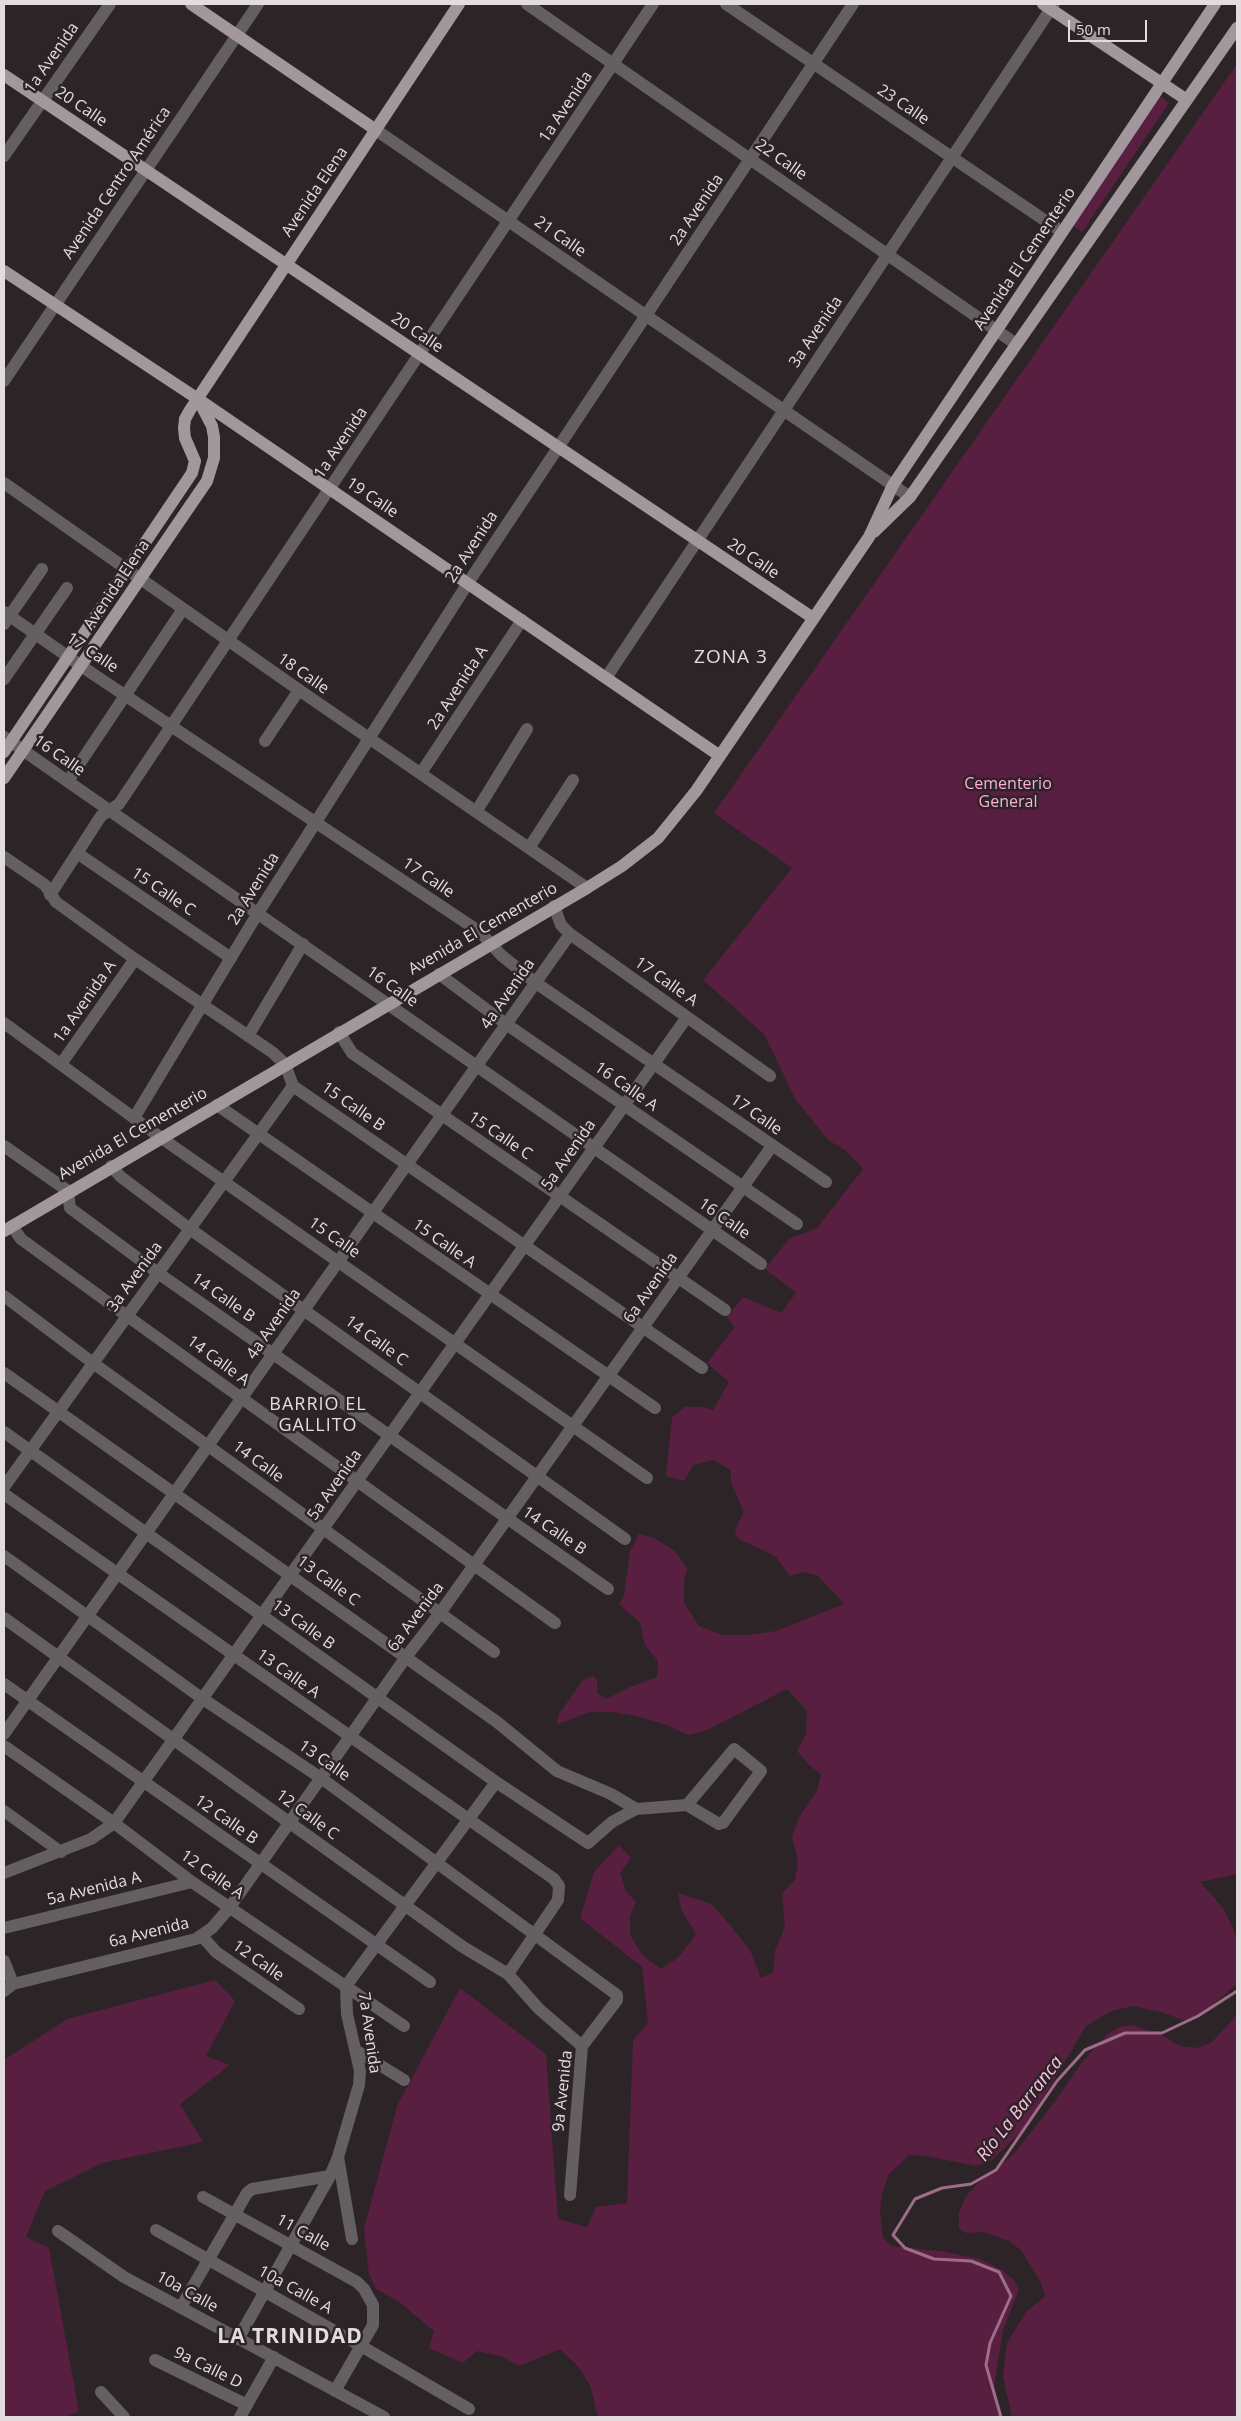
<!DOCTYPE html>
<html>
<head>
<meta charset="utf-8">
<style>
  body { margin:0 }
  #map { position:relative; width:1241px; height:2421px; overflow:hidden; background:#2d2428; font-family:"Open Sans",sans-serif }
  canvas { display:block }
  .frame { position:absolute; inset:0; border:5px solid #e2dcdf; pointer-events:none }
  .scale { position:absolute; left:1068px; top:20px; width:79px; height:22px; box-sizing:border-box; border:2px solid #e2dcdf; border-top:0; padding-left:6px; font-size:15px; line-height:18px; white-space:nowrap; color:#e2dcdf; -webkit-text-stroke:4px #2d2428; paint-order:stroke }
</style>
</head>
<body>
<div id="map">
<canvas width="1241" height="2421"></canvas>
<div class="frame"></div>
<div class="scale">50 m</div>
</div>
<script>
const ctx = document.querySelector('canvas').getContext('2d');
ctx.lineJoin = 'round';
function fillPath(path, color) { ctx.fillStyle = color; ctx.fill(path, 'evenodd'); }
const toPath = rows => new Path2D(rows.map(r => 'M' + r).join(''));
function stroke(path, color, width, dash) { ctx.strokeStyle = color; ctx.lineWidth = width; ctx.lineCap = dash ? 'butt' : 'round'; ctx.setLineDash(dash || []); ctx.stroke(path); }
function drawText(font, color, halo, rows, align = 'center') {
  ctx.font = font + ' "Open Sans",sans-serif'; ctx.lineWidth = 5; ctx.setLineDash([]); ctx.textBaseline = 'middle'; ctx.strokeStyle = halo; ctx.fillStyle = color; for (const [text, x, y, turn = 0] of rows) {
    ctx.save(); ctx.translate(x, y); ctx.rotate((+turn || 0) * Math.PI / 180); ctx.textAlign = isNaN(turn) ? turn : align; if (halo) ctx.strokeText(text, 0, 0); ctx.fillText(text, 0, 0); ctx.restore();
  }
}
const green = toPath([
  [1237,64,1237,1874,1200,1882,1224,1909,1237,1938,1237,1984,1201,2014,1186,2021,1161,2012,1133,2006,1111,2011,1086,2026,1026,2127,992,2160,976,2166,926,2156,909,2155,889,2174,882,2193,880,2212,883,2238,891,2246,940,2251,980,2259,1002,2270,1013,2279,1019,2289,1003,2330,994,2387,1001,2417,598,2417,591,2388,579,2367,560,2349,520,2366,500,2356,477,2351,463,2363,429,2348,434,2331,398,2301,376,2289,369,2274,364,2229,397,2106,460,1988,546,2054,558,2219,587,2227,596,2207,627,2203,633,2040,648,2023,642,1967,580,1918,594,1872,619,1845,631,1858,620,1873,626,1891,636,1902,630,1916,630,1934,642,1955,661,1969,678,1958,696,1934,681,1909,678,1893,711,1904,725,1919,750,1950,761,1978,773,1972,775,1951,785,1926,782,1894,795,1880,798,1860,792,1837,799,1817,817,1791,821,1774,809,1765,797,1751,806,1734,807,1711,787,1689,707,1730,688,1735,667,1725,637,1716,613,1712,589,1712,556,1725,559,1714,583,1680,593,1676,597,1680,597,1693,607,1699,630,1687,657,1677,658,1661,645,1645,640,1623,619,1604,624,1595,630,1551,639,1534,654,1538,675,1551,687,1568,684,1582,684,1603,699,1626,722,1635,750,1635,776,1631,844,1604,818,1576,804,1572,790,1576,775,1556,737,1538,735,1529,744,1512,731,1483,731,1470,713,1460,693,1465,684,1481,666,1476,672,1417,685,1407,704,1407,713,1410,729,1382,707,1363,735,1327,727,1317,743,1297,781,1313,796,1293,765,1269,789,1239,817,1228,863,1169,845,1150,828,1140,796,1100,764,1034,703,980,792,868,714,813],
  [1159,96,1169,103,1082,232,1072,225],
  [215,1980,235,2001,206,2056,230,2065,180,2104,203,2142,102,2163,45,2191,26,2237,49,2248,79,2411,66,2417,4,2417,4,2060,67,2019],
  [1237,2015,1237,2417,1012,2417,1003,2377,1007,2343,1026,2312,1045,2296,1041,2283,1021,2250,1009,2241,983,2232,966,2233,959,2228,959,2213,966,2196,977,2184,1013,2155,1056,2100,1082,2062,1107,2035,1119,2027,1132,2025,1163,2036,1180,2046,1197,2048,1211,2043]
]);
const stream = toPath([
  [1001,2417,986,2365,990,2343,1011,2296,999,2272,971,2261,934,2259,905,2248,893,2235,915,2199,942,2188,971,2184,996,2170,1057,2081,1085,2050,1125,2033,1162,2033,1198,2016,1237,1991]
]);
const minor = toPath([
  [527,4,1016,344],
  [726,4,1062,232],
  [376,130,910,497],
  [4,156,110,4],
  [4,381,258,4],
  [4,483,299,690,587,888],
  [4,612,90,672,480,932,501,955,536,983,826,1182],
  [4,624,42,569],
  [606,678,1054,4],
  [4,679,67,588],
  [4,737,761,1264],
  [265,741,299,690],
  [421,773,522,620],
  [68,781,183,609],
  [476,812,527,729],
  [529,848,573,780],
  [77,853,231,958],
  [4,857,45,885,56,902,135,959,272,1052,285,1064,293,1086,702,1368],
  [50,895,101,816,119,804,653,4],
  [554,906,561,925,570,934,770,1076],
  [439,974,506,1024,797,1224],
  [4,1023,160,1137,647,1478],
  [339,1032,352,1053,725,1310],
  [248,1036,303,944],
  [61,1064,135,959],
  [217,1105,655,1408],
  [134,1118,258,913,468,583,853,4],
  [4,1146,68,1191,70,1208,158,1273,608,1589],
  [111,1166,121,1177,190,1229,625,1539],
  [12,1226,21,1239,127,1316,555,1623],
  [4,1296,93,1363,494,1652],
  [4,1373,497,1722,557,1771,611,1794,636,1809],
  [4,1432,496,1782,588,1843,612,1822,636,1809,687,1805,734,1749,761,1771,723,1823,719,1824,687,1805],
  [4,1487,293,1086],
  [4,1494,554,1879,559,1886,558,1900,508,1974],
  [4,1556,203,1699,321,1778,617,1995,617,2000,582,2046,570,2195],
  [4,1618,463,1947,508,1974,539,2009,582,2046],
  [4,1684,430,1982],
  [4,1734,570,934],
  [4,1746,114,1823,192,1882,404,2026],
  [4,1811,61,1852],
  [4,1873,91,1839,114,1823,687,1017],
  [4,1928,192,1882],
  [202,1936,216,1952,299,2009],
  [4,1961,13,1984],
  [4,1991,13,1984,196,1939,212,1928,230,1907,406,1657,440,1613,772,1146],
  [357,2051,404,2080],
  [338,2157,352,2239],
  [203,2197,357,2282,364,2289,373,2305,373,2325,335,2391],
  [156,2230,361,2346,469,2409],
  [58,2231,124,2277,384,2417],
  [181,2307,247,2193,252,2189,330,2176],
  [238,2339,330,2176,338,2157,359,2085,360,2071,347,2014,346,1986,496,1782],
  [155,2360,247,2405],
  [101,2392,124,2417],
  [240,2417,274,2357]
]);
const major = toPath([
  [191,4,376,130],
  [1043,4,1187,100],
  [4,75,813,618],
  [4,271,198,399,720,756],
  [874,532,910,497,1237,28],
  [4,752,192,473,195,461,185,438,184,428,185,419,190,410,459,4],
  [4,778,207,481,214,458,214,437,212,426,198,399],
  [4,1231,587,888,622,866,658,838,696,791,869,537,893,485,1215,4]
]);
const streetNames = [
  ["1a Avenida",52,58,-55],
  ["23 Calle",903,105,34],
  ["20 Calle",81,107,34],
  ["1a Avenida",566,107,-56],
  ["22 Calle",781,160,35],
  ["Avenida Centro América",117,183,-56],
  ["Avenida Elena",315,192,-56],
  ["2a Avenida",697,210,-56],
  ["21 Calle",560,237,35],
  ["Avenida El Cementerio",1025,259,-56],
  ["3a Avenida",816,332,-56],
  ["20 Calle",417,333,34],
  ["1a Avenida",341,443,-56],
  ["19 Calle",372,498,34],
  ["2a Avenida",472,547,-57],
  ["20 Calle",753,559,34],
  ["Avenida Elena",117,585,-56],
  ["17 Calle",92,653,34],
  ["18 Calle",303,674,35],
  ["2a Avenida A",458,688,-57],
  ["16 Calle",59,756,35],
  ["17 Calle",428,878,34],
  ["2a Avenida",254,889,-58],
  ["15 Calle C",163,892,34],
  ["Avenida El Cementerio",483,929,-30],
  ["17 Calle A",666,982,35],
  ["16 Calle",392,987,35],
  ["4a Avenida",508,994,-55],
  ["1a Avenida A",85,1002,-55],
  ["16 Calle A",626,1087,35],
  ["15 Calle B",353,1107,35],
  ["17 Calle",756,1115,35],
  ["Avenida El Cementerio",133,1134,-30],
  ["15 Calle C",500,1136,34],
  ["5a Avenida",569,1155,-55],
  ["16 Calle",724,1219,35],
  ["15 Calle",334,1238,35],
  ["15 Calle A",444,1244,35],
  ["3a Avenida",135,1277,-54],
  ["6a Avenida",651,1288,-55],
  ["14 Calle B",223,1298,35],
  ["4a Avenida",274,1324,-55],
  ["14 Calle C",376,1341,36],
  ["14 Calle A",218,1361,36],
  ["14 Calle",258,1462,36],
  ["5a Avenida",335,1485,-55],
  ["14 Calle B",554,1531,34],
  ["13 Calle C",328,1581,36],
  ["6a Avenida",416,1617,-53],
  ["13 Calle B",303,1625,36],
  ["13 Calle A",288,1674,35],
  ["13 Calle",324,1761,35],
  ["12 Calle C",307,1815,36],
  ["12 Calle B",226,1820,35],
  ["12 Calle A",212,1875,35],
  ["5a Avenida A",94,1889,-14],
  ["6a Avenida",149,1933,-14],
  ["12 Calle",258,1961,35],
  ["7a Avenida",369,2033,82],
  ["9a Avenida",563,2091,-84],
  ["11 Calle",303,2233,29],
  ["10a Calle A",295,2290,29],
  ["10a Calle",187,2292,29],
  ["9a Calle D",208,2368,26]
];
const parkNames = [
  ["Cementerio",1008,784],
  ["General",1008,802]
];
const neighbourhoodNames = [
  ["BARRIO EL",318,1405],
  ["GALLITO",318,1426]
];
const waterNames = [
  ["Río La Barranca",1020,2109,-52]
];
const quarterNames = [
  ["ZONA 3",731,658]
];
const districtNames = [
  ["LA TRINIDAD",290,2337]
];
fillPath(green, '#581f41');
stroke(stream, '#9e6d89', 3);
stroke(minor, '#645f62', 12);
stroke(major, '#a2979c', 12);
drawText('16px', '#e2dcdf', '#2d2428', streetNames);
drawText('16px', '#feadd8', '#2d2428', parkNames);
ctx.letterSpacing = '1px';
drawText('18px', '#e2dcdf', '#2d2428', neighbourhoodNames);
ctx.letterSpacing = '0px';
drawText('italic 18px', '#fec1e0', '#2d2428', waterNames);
ctx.letterSpacing = '1px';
drawText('19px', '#e2dcdf', '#2d2428', quarterNames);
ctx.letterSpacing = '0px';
ctx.letterSpacing = '1px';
drawText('bold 21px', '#e2dcdf', '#2d2428', districtNames);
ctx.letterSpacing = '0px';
</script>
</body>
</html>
